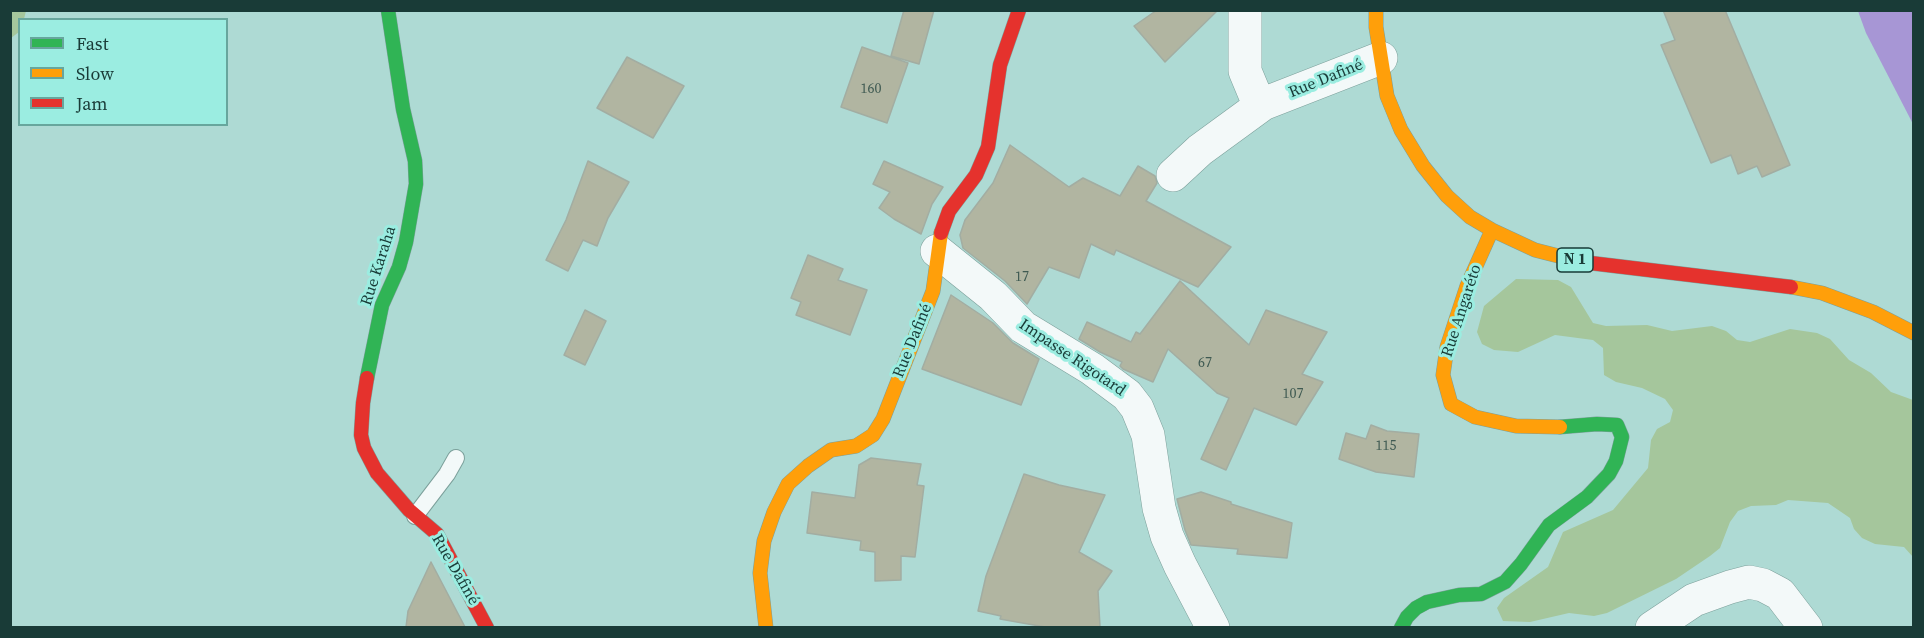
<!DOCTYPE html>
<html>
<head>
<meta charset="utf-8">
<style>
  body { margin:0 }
  #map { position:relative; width:1924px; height:638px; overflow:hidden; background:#aedad4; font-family:"Source Serif 4",serif }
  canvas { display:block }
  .frame { position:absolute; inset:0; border:12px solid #193b37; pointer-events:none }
  .legend { position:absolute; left:18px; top:18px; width:210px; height:108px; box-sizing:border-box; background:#9bede1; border:2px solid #67a69d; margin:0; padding:8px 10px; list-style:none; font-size:18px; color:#193b37 }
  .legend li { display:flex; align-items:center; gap:12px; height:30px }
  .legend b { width:30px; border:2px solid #67a69d }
</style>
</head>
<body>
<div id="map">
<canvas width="1924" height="638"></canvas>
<div class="frame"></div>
<ul class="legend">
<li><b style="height:8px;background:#30b455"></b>Fast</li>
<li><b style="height:8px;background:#ff9f0a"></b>Slow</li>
<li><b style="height:8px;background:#e5322d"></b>Jam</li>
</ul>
</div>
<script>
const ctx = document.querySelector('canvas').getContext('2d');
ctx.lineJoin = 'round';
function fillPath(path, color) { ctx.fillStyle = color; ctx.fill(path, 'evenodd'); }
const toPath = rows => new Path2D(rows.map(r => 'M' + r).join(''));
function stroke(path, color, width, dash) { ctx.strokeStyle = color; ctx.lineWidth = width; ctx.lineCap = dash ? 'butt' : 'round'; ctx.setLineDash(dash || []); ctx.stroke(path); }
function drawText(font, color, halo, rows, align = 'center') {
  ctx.font = font + ' "Source Serif 4",serif'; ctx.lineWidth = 6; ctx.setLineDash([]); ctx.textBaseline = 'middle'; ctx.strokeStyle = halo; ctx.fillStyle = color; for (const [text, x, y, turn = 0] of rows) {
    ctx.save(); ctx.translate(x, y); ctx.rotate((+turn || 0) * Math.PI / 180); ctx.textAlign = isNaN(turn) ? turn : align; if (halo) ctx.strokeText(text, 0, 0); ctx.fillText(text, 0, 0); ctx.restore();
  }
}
const green = toPath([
  [11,10,26,11,24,19,20,20,19,32,11,38],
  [1516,279,1558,280,1571,287,1593,323,1606,326,1647,325,1672,331,1712,326,1726,331,1737,340,1750,342,1790,329,1817,333,1830,339,1849,360,1871,373,1891,392,1913,400,1913,585,1912,584,1913,557,1904,547,1875,544,1862,538,1854,529,1850,518,1828,503,1788,500,1776,505,1751,506,1738,511,1730,522,1720,548,1710,556,1676,579,1607,613,1594,616,1569,613,1530,622,1503,621,1497,608,1504,598,1548,567,1563,532,1613,510,1648,468,1651,440,1657,429,1670,422,1673,410,1665,399,1642,388,1616,382,1604,375,1603,348,1593,340,1555,335,1518,352,1494,350,1482,344,1477,332,1484,306]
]);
const water = toPath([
  [1858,11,1913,11,1913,124,1866,33]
]);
const building = toPath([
  [904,10,934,10,919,64,891,56,904,10],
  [1157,10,1218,10,1165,62,1134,26,1157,10],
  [1663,10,1725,10,1790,165,1762,177,1757,166,1738,174,1731,155,1711,163,1661,45,1675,40,1663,10],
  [862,47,908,63,887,123,841,107,862,47],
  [627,57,684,86,653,138,597,108,627,57],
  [1010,145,1069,187,1083,178,1120,196,1138,166,1155,176,1157,183,1146,201,1231,247,1198,287,1116,250,1114,255,1091,244,1079,278,1049,267,1027,304,1005,281,963,248,960,235,965,220,993,183,1010,145],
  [588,161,629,182,608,218,597,246,583,240,568,271,546,260,566,220,588,161],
  [884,161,943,187,932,204,921,234,894,219,879,208,890,192,873,184,884,161],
  [808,255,843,269,838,280,867,290,850,335,796,315,801,302,791,298,808,255],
  [1180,281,1249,345,1266,310,1327,332,1302,374,1323,382,1296,425,1254,408,1226,470,1201,459,1229,398,1217,393,1168,349,1153,382,1123,369,1120,366,1122,362,1100,352,1079,339,1087,322,1131,342,1136,332,1140,334,1180,281],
  [951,295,993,323,1013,343,1039,359,1021,405,922,369,951,295],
  [585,310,606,321,585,365,564,355,585,310],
  [1371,425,1387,431,1419,434,1414,477,1376,472,1339,459,1346,433,1366,439,1371,425],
  [871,458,921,464,917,485,924,486,915,557,901,556,901,580,875,581,875,552,860,550,861,541,807,533,812,492,855,498,859,465,871,458],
  [1024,474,1059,485,1105,495,1079,552,1112,571,1098,591,1100,627,1045,627,1000,619,1001,616,978,611,986,576,1024,474],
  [1201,492,1231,502,1231,504,1292,523,1287,558,1237,554,1238,549,1191,545,1185,530,1177,499,1201,492],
  [431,562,465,627,406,627,408,611,431,562]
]);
const lane = toPath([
  [415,516,447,474,456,458]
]);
const street = toPath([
  [1245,10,1245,71,1255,95,1263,104,1381,58],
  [1173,175,1200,150,1263,104],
  [937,251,993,296,1023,327,1092,369,1127,395,1137,408,1148,435,1159,508,1167,536,1180,565,1213,628],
  [1652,628,1694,600,1730,587,1749,582,1763,585,1780,594,1806,628]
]);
const fast = toPath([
  [367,378,382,305,399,267,406,242,416,184,415,161,403,109,388,10],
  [1401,628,1407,617,1416,608,1427,602,1459,595,1481,594,1505,582,1521,564,1549,525,1587,497,1609,474,1616,461,1622,437,1617,425,1597,424,1560,427]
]);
const slow = toPath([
  [1376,10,1376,27,1387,96,1401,130,1423,166,1447,196,1470,217,1492,230,1535,250,1582,262],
  [1492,230,1467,286,1447,347,1443,375,1451,404,1475,417,1516,426,1560,427],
  [1791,287,1822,293,1873,312,1914,333],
  [766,628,760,573,764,541,774,512,788,484,808,466,831,450,856,446,873,435,883,419,933,291,941,233]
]);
const jam = toPath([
  [941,233,949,211,976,175,988,147,1000,65,1019,10],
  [1582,262,1791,287],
  [367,378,363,403,361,435,364,448,377,473,409,510,437,534,487,628]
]);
const numberNames = [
  ["160",871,89],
  ["17",1022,277],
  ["67",1205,363],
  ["107",1293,394],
  ["115",1386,446]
];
const shields = [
  [1575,260,36]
];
const shieldNames = [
  ["N 1",1575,260]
];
const streetNames = [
  ["Rue Dafiné",1326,79,-22],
  ["Rue Karaha",379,266,-72],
  ["Rue Angaréto",1462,311,-72],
  ["Rue Dafiné",913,341,-68],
  ["Impasse Rigotard",1072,358,34],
  ["Rue Dafiné",455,570,60]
];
fillPath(green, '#a5c69c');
fillPath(water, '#a796d5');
fillPath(building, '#b1b5a1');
stroke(building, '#a2ada2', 1.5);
stroke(lane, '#7ca09b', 18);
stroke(street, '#7ca09b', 34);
stroke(fast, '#7ca09b', 15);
stroke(slow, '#7ca09b', 15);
stroke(jam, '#7ca09b', 15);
stroke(lane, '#f3f9f9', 16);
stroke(street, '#f3f9f9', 33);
stroke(fast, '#30b455', 14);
stroke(slow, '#ff9f0a', 14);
stroke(jam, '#e5322d', 14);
drawText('14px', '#3f5a52', null, numberNames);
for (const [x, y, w] of shields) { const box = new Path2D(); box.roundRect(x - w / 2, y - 12, w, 24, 4.5); ctx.fillStyle = '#9bede1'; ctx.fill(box); stroke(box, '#193b37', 1.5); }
drawText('bold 15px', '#193b37', null, shieldNames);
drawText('16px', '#193b37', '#9bede1', streetNames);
</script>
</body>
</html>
